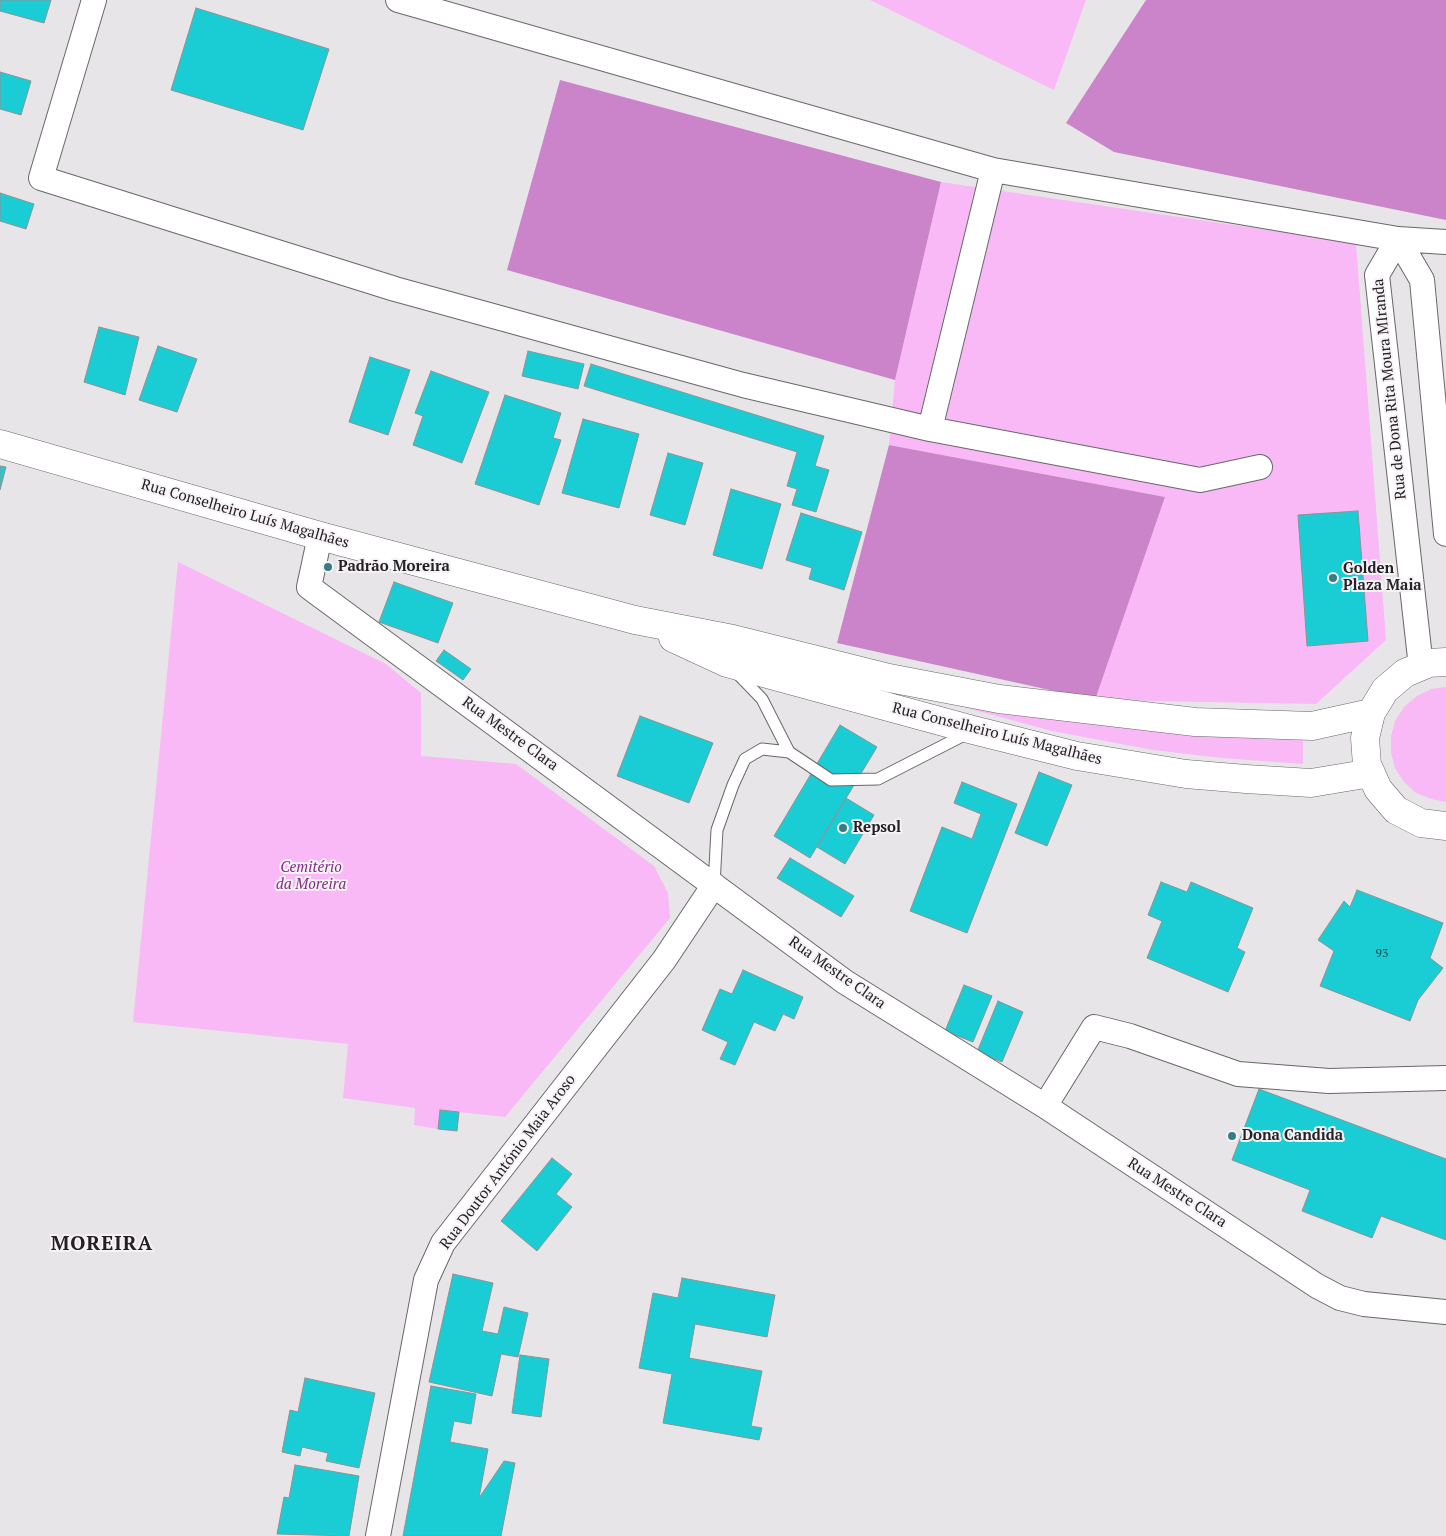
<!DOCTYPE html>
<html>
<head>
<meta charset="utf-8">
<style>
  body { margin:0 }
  canvas { display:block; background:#e8e5e8 }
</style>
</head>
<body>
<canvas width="1446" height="1536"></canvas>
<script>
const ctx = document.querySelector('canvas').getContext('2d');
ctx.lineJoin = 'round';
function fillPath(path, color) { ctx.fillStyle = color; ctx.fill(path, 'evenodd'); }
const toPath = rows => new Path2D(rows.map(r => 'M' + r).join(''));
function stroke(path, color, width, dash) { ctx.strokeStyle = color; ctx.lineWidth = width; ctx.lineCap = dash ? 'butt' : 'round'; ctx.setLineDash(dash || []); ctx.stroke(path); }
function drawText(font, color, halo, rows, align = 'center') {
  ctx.font = font + ' "PT Serif",serif'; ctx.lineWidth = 4; ctx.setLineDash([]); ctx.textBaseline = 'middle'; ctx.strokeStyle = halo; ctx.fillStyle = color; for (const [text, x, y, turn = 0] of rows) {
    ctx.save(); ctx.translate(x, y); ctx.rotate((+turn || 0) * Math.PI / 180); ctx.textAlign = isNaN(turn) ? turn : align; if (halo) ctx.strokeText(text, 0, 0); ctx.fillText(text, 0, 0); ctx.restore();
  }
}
const green = toPath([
  [870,0,1086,0,1054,90],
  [941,182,1356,243,1386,640,1316,704,1095,700,1165,497,889,445,895,380],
  [178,562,386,664,421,693,421,756,516,764,654,866,668,893,670,918,505,1117,440,1110,438,1129,414,1125,415,1108,343,1098,348,1044,133,1022],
  [1446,687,1446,802,1431,799,1416,793,1404,782,1395,768,1391,753,1391,736,1395,721,1404,707,1417,696,1431,689],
  [941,701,1217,733,1303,740,1303,764,1222,758,1153,750,1052,731]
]);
const forest = toPath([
  [1146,0,1446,0,1446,220,1114,152,1066,123],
  [560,80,941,182,895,380,507,270],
  [889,445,1165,497,1095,700,837,643]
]);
const building = toPath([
  [0,0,51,0,44,23,0,11,0,0],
  [196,8,329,49,303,130,171,90,196,8],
  [0,72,31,81,21,115,0,109,0,72],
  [0,193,34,204,26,229,0,221,0,193],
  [99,327,139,337,125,395,84,382,99,327],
  [158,346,197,359,177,412,139,400,158,346],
  [528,351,584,364,578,389,522,376,528,351],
  [370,357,410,370,388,435,349,422,370,357],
  [591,364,824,436,815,466,829,470,816,512,792,505,797,489,787,486,797,452,584,386,591,364],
  [431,371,489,392,462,463,413,445,423,416,415,413,431,371],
  [505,395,561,413,553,438,561,440,539,505,475,484,505,395],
  [583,419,639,434,619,508,562,493,583,419],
  [668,453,703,463,685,525,650,515,668,453],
  [0,466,6,467,0,490,0,466],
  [731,489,781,504,762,569,713,555,731,489],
  [1358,511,1368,641,1307,646,1298,515,1358,511],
  [801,513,862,532,844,590,809,579,812,568,786,560,801,513],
  [394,582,453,603,438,643,379,622,394,582],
  [444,650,471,669,463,680,436,661,444,650],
  [640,716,713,743,689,803,617,776,640,716],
  [840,725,877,747,810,858,774,836,840,725],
  [1039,772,1072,785,1047,846,1015,833,1039,772],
  [962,782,1017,804,967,933,910,911,942,827,972,839,981,814,954,803,962,782],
  [846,798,874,815,845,864,817,847,846,798],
  [790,858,854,896,841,917,777,878,790,858],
  [1161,882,1187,892,1191,882,1253,908,1237,948,1245,952,1228,992,1147,958,1162,921,1148,915,1161,882],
  [1357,890,1443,923,1430,958,1443,968,1418,1000,1410,1021,1320,986,1334,951,1318,940,1344,901,1350,907,1357,890],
  [743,970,803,997,794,1019,783,1014,775,1031,754,1022,735,1065,720,1059,728,1042,702,1030,720,989,732,994,743,970],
  [964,985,992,996,973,1042,945,1031,964,985],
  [998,1001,1023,1012,1002,1062,977,1052,998,1001],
  [1259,1089,1446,1159,1446,1240,1381,1216,1372,1238,1302,1211,1310,1190,1232,1160,1259,1089],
  [440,1110,459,1112,457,1131,438,1129,440,1110],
  [552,1158,572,1174,556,1194,572,1207,537,1251,501,1221,552,1158],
  [453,1274,493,1283,482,1331,498,1334,504,1307,528,1313,518,1357,501,1354,492,1396,429,1382,453,1274],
  [682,1278,775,1295,767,1337,695,1324,689,1358,762,1371,751,1426,762,1428,759,1440,663,1423,672,1374,639,1368,653,1293,678,1298,682,1278],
  [520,1355,549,1359,541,1417,512,1413,520,1355],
  [305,1378,375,1393,359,1468,326,1461,328,1453,302,1447,300,1456,282,1452,290,1410,298,1412,305,1378],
  [431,1386,476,1394,471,1424,454,1421,450,1442,488,1449,479,1498,504,1461,515,1463,501,1536,403,1536,431,1386],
  [295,1465,359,1476,349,1536,277,1534,284,1497,289,1498,295,1465]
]);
const lane = toPath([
  [735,671,762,699,789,752,831,780,878,779,968,733],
  [714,885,717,830,733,785,745,759,762,749,789,752]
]);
const street = toPath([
  [94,0,41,178,395,289,743,385,930,429,1200,480,1260,467],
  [398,0,993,170,1398,239,1446,242],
  [930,429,993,170],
  [320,536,309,587,845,982,1045,1106,1317,1286,1340,1298,1364,1304,1446,1312],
  [1421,667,1377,275,1398,239,1422,280,1446,534],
  [1045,1106,1094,1027,1130,1036,1238,1074,1329,1081,1446,1078],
  [378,1536,426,1280,443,1243,664,960,714,885]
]);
const primary = toPath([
  [0,444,320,536,635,620,733,639,889,678,999,699,1195,722,1312,726,1371,713],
  [673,638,727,663,973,730,1077,756,1186,774,1246,779,1311,783,1371,773],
  [1446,662,1429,663,1405,673,1385,690,1371,713,1365,738,1367,765,1371,773,1378,789,1396,810,1421,823,1446,826]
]);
const markers = [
  [328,567,5,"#347d80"],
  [1333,578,5,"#347d80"],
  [843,828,5,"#347d80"],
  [1232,1136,5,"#347d80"]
];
const numberNames = [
  ["93",1382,954]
];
const streetNames = [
  ["Rua de Dona Rita Moura MIranda",1390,389,-96],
  ["Rua Conselheiro Luís Magalhães",245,514,16],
  ["Rua Mestre Clara",510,734,36],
  ["Rua Conselheiro Luís Magalhães",997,734,14],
  ["Rua Mestre Clara",837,973,35],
  ["Rua Doutor António Maia Aroso",508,1162,-53],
  ["Rua Mestre Clara",1177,1193,33]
];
const poiNames = [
  ["Padrão Moreira",338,567],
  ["Golden",1343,569],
  ["Plaza Maia",1343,586],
  ["Repsol",853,828],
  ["Dona Candida",1242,1136]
];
const parkNames = [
  ["Cemitério",311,868],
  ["da Moreira",311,885]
];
const districtNames = [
  ["MOREIRA",102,1244]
];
fillPath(green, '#f8b9f6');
fillPath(forest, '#cb83ca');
fillPath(building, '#1acdd4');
stroke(building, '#8e9393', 1);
stroke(lane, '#6a676a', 13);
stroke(street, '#6a676a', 26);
stroke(primary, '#6a676a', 29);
stroke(lane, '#fff', 11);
stroke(street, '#fff', 24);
stroke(primary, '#fff', 28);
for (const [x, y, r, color] of markers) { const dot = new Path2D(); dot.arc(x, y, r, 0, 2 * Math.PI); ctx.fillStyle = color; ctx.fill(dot); stroke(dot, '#f6f2f6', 2); }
drawText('12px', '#214c4f', null, numberNames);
drawText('15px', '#232123', '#f6f2f6', streetNames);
drawText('bold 15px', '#232123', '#f6f2f6', poiNames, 'left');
drawText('italic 15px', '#822d83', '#f6f2f6', parkNames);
ctx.letterSpacing = '1px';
drawText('bold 20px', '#232123', '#f6f2f6', districtNames);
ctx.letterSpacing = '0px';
</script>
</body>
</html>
